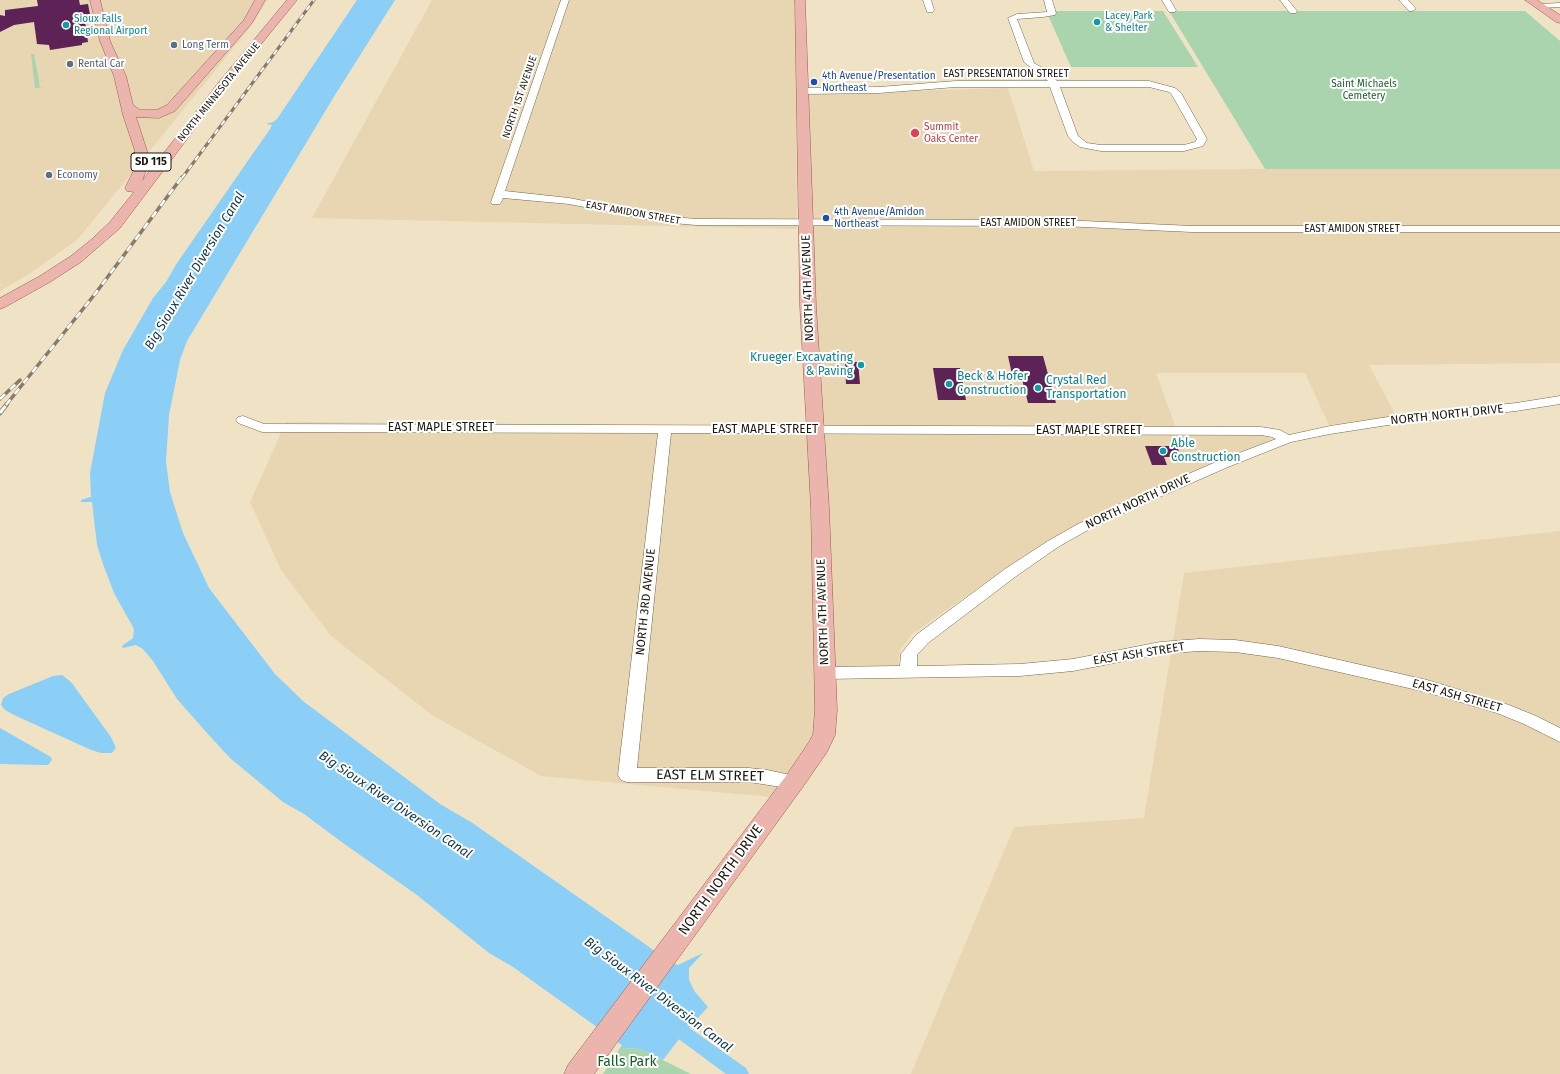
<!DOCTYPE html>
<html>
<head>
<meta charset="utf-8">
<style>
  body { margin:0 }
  canvas { display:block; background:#f0e2c4 }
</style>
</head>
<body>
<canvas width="1560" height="1074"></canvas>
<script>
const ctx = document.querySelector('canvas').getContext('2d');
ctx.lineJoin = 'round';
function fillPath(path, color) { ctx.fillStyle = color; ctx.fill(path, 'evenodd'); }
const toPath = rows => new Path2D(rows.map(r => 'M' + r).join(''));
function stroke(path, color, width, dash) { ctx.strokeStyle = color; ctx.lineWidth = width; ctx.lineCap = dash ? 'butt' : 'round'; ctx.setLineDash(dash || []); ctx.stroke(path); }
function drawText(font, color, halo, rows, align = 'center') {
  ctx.font = font + ' "Fira Sans",sans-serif'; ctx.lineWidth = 4; ctx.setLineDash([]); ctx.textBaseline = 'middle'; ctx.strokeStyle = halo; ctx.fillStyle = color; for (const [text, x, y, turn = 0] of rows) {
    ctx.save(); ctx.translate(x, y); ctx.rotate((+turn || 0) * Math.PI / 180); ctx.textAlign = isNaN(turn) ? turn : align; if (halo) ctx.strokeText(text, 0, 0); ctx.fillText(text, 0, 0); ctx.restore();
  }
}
const built = toPath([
  [0,0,268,0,248,30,78,239,29,274,0,291],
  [432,0,795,0,797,229,312,218],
  [1008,88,1034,171,1265,169,1560,169,1560,363,1369,365,1396,416,1329,425,1305,373,1156,373,1176,428,821,426,807,94,877,94,909,91],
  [286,422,809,426,816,731,771,797,541,776,432,715,331,636,281,570,250,502],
  [821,434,1262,434,1275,441,1168,483,1082,523,1024,556,912,634,900,650,898,666,831,669],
  [1560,531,1560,1074,911,1074,1014,827,1144,818,1184,573]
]);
const green = toPath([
  [1052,11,1163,11,1198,67,1071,67,1048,15],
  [1169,11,1525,11,1560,41,1560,169,1265,169],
  [31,54,34,54,40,87,45,87,35,88],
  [620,1048,640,1049,691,1074,603,1074]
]);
const water = toPath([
  [357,0,395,0,335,95,187,341,180,360,169,415,166,462,170,492,183,533,209,588,275,674,303,701,440,804,471,822,672,963,678,965,703,953,689,968,689,980,695,992,708,1007,683,1034,663,1060,640,1049,620,1048,622,1045,513,967,489,953,417,895,343,843,304,814,283,802,230,758,207,733,177,699,153,661,143,649,136,645,123,648,122,646,133,638,134,629,114,593,103,564,97,545,92,502,81,502,81,500,91,497,90,473,105,393,123,350,153,298,166,282,177,263,270,129,272,125,266,124,273,122,277,119],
  [62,675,71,682,111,737,116,748,112,753,101,753,91,750,14,715,5,710,1,705,3,698,9,694,53,676],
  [0,728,51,757,52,760,48,765,41,765,0,764]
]);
const canal = toPath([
  [671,1016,677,1019,746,1068,749,1074,726,1074,665,1029,662,1024,665,1019,671,1016]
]);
const building = toPath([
  [37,0,79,0,80,5,88,4,90,14,84,15,88,42,82,43,82,45,50,50,49,45,37,44,34,22,14,25,0,32,0,15,5,16,5,10,38,6],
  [1008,356,1043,356,1056,403,1028,403,1022,379,1013,379],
  [845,362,858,362,860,384,846,384],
  [933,368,960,368,966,400,938,400],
  [1145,446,1177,446,1181,457,1164,457,1167,465,1152,465]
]);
const minor = toPath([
  [561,0,569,0,505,191,569,198,662,216,696,219,1062,220,1192,226,1560,226,1560,232,1192,232,1062,226,696,225,662,222,569,204,503,198,500,204,492,204,491,202,561,0],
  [923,0,931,0,934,10,933,12,927,12,923,0],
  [1044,0,1052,0,1056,13,1055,15,1043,17,1017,19,1034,63,1048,71,1057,81,1149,81,1175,88,1181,93,1207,139,1203,146,1184,151,1101,151,1080,147,1073,142,1068,136,1050,87,956,87,879,93,803,94,798,91,803,88,879,87,956,81,1048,81,1024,62,1008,18,1017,14,1047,12,1044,0],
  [1060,87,1149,87,1169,92,1172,95,1197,139,1195,142,1184,145,1101,145,1087,143,1078,136,1060,87],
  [1162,0,1170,0,1176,10,1175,12,1169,12,1162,0],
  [1280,0,1288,0,1297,11,1296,13,1290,13,1280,0],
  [1399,0,1408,0,1416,9,1412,11,1409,11,1399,0],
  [1560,3,1560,7,1539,8,1535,6,1539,4,1560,3],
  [1560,396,1560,404,1516,411,1388,425,1330,434,1291,442,1228,467,1130,510,1088,530,1058,547,1015,577,928,643,917,655,917,666,1020,664,1073,659,1160,642,1199,639,1235,640,1278,646,1427,680,1509,705,1536,716,1560,728,1560,742,1524,724,1497,713,1426,692,1278,658,1235,652,1199,651,1160,654,1073,671,1020,676,825,679,819,677,817,673,819,669,825,667,900,666,901,654,916,635,1005,569,1048,541,1078,524,1120,504,1218,461,1276,439,1272,437,1261,435,671,433,637,768,749,768,767,770,800,777,803,782,800,787,794,789,749,782,627,782,621,780,618,775,658,433,262,432,238,423,236,420,238,417,243,416,264,424,1261,427,1280,430,1289,435,1330,426,1388,417,1516,403,1560,396]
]);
const major = toPath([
  [90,0,100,0,110,41,126,76,133,105,140,110,157,110,167,105,244,20,255,0,265,0,252,23,175,111,159,118,136,117,147,151,147,168,142,181,219,82,287,0,297,0,227,86,120,228,81,262,50,282,5,307,0,309,0,298,40,276,71,256,92,239,110,222,134,192,127,191,125,188,135,168,135,151,123,115,114,76,100,41,90,0],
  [795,0,805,0,816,306,829,508,837,710,835,735,827,752,802,788,594,1074,564,1074,568,1065,786,776,809,742,813,735,815,710,811,508,800,306,795,0],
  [1525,0,1537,0,1560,15,1560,23,1556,22,1525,0]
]);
const railFar2 = toPath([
  [182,178,314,0]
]);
const railFar1 = toPath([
  [0,399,20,380],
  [6,405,95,294,182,177]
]);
const rail = toPath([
  [0,413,7,404]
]);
const markers = [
  [1097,22,4,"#0f9aa8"],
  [66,25,4,"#0f9aa8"],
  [174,45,4,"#5c6f8a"],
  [70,64,4,"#5c6f8a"],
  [814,82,4,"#1a4fb4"],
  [915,133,5,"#e0444e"],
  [49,175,4,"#5c6f8a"],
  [826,218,4,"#1a4fb4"],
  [861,365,4,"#0f9aa8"],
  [949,384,4,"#0f9aa8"],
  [1038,388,4,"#0f9aa8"],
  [1163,451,4,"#0f9aa8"]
];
const farCulturenames = [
  ["Lacey Park",1105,16],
  ["& Shelter",1105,28],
  ["Sioux Falls",74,19],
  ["Regional Airport",74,31]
];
const farServicenames = [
  ["Long Term",182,45],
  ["Rental Car",78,64],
  ["Economy",57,175]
];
const farStreetnames = [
  ["EAST PRESENTATION STREET",1006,74],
  ["NORTH MINNESOTA AVENUE",219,92,-51],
  ["NORTH 1ST AVENUE",520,97,-71],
  ["EAST AMIDON STREET",633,213,10],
  ["EAST AMIDON STREET",1028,223],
  ["EAST AMIDON STREET",1352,229]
];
const farTransitnames = [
  ["4th Avenue/Presentation",822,76],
  ["Northeast",822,88],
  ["4th Avenue/Amidon",834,212],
  ["Northeast",834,224]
];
const farParknames = [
  ["Saint Michaels",1364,84],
  ["Cemetery",1364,96]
];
const farHealthnames = [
  ["Summit",924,127],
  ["Oaks Center",924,139]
];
const shields = [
  [151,162,40]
];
const shieldNames = [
  ["SD 115",151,162]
];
const streetNames = [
  ["NORTH 4TH AVENUE",808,288,-92],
  ["NORTH NORTH DRIVE",1447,415,-6],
  ["EAST MAPLE STREET",441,428],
  ["EAST MAPLE STREET",765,430],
  ["EAST MAPLE STREET",1089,431],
  ["NORTH NORTH DRIVE",1138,502,-25],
  ["NORTH 3RD AVENUE",646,602,-84],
  ["NORTH 4TH AVENUE",823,612,-92],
  ["EAST ASH STREET",1139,654,-9],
  ["EAST ASH STREET",1457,696,16]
];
const cultureNames = [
  ["Krueger Excavating",853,358,"right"],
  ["& Paving",853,372,"right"],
  ["Beck & Hofer",957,377],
  ["Construction",957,391],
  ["Crystal Red",1046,381],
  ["Transportation",1046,395],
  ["Able",1171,444],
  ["Construction",1171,458]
];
const waterNames = [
  ["Big Sioux River Diversion Canal",195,271,-59],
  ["Big Sioux River Diversion Canal",395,805,34],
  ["Big Sioux River Diversion Canal",658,995,37]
];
const nearStreetnames = [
  ["EAST ELM STREET",710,776,1],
  ["NORTH NORTH DRIVE",721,880,-54]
];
const nearParknames = [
  ["Falls Park",627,1062]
];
fillPath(built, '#e7d6b1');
fillPath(green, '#aad4ad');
fillPath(water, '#8bcff6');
fillPath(canal, '#8bcff6');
fillPath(building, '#5d2256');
stroke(minor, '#74674d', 1);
stroke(major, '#9a5c50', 1);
fillPath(minor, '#fff');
fillPath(major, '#ebb4ac');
stroke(railFar2, '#867c68', 3);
stroke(railFar1, '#867c68', 3.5);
stroke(rail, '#867c68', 4.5);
stroke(railFar2, '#fff', 2, [5.5]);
stroke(railFar1, '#fff', 2.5, [7]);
stroke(rail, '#fff', 3, [9]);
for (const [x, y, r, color] of markers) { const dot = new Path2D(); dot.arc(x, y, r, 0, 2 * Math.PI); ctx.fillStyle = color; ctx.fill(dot); stroke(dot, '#fff', 1.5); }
drawText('10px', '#0d838f', '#fff', farCulturenames, 'left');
drawText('10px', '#4e5e75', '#fff', farServicenames, 'left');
drawText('10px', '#1b160c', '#fff', farStreetnames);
drawText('10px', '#164399', '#fff', farTransitnames, 'left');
drawText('10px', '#175e26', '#fff', farParknames);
drawText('10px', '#be3a42', '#fff', farHealthnames, 'left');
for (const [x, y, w] of shields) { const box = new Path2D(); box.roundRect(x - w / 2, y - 9, w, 18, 3); ctx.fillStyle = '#fff'; ctx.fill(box); stroke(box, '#1b160c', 1); }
drawText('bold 11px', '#1b160c', null, shieldNames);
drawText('12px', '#1b160c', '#fff', streetNames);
drawText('12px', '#0d838f', '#fff', cultureNames, 'left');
drawText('italic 13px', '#0c3447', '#fff', waterNames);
drawText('14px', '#1b160c', '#fff', nearStreetnames);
drawText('14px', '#175e26', '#fff', nearParknames);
</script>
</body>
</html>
